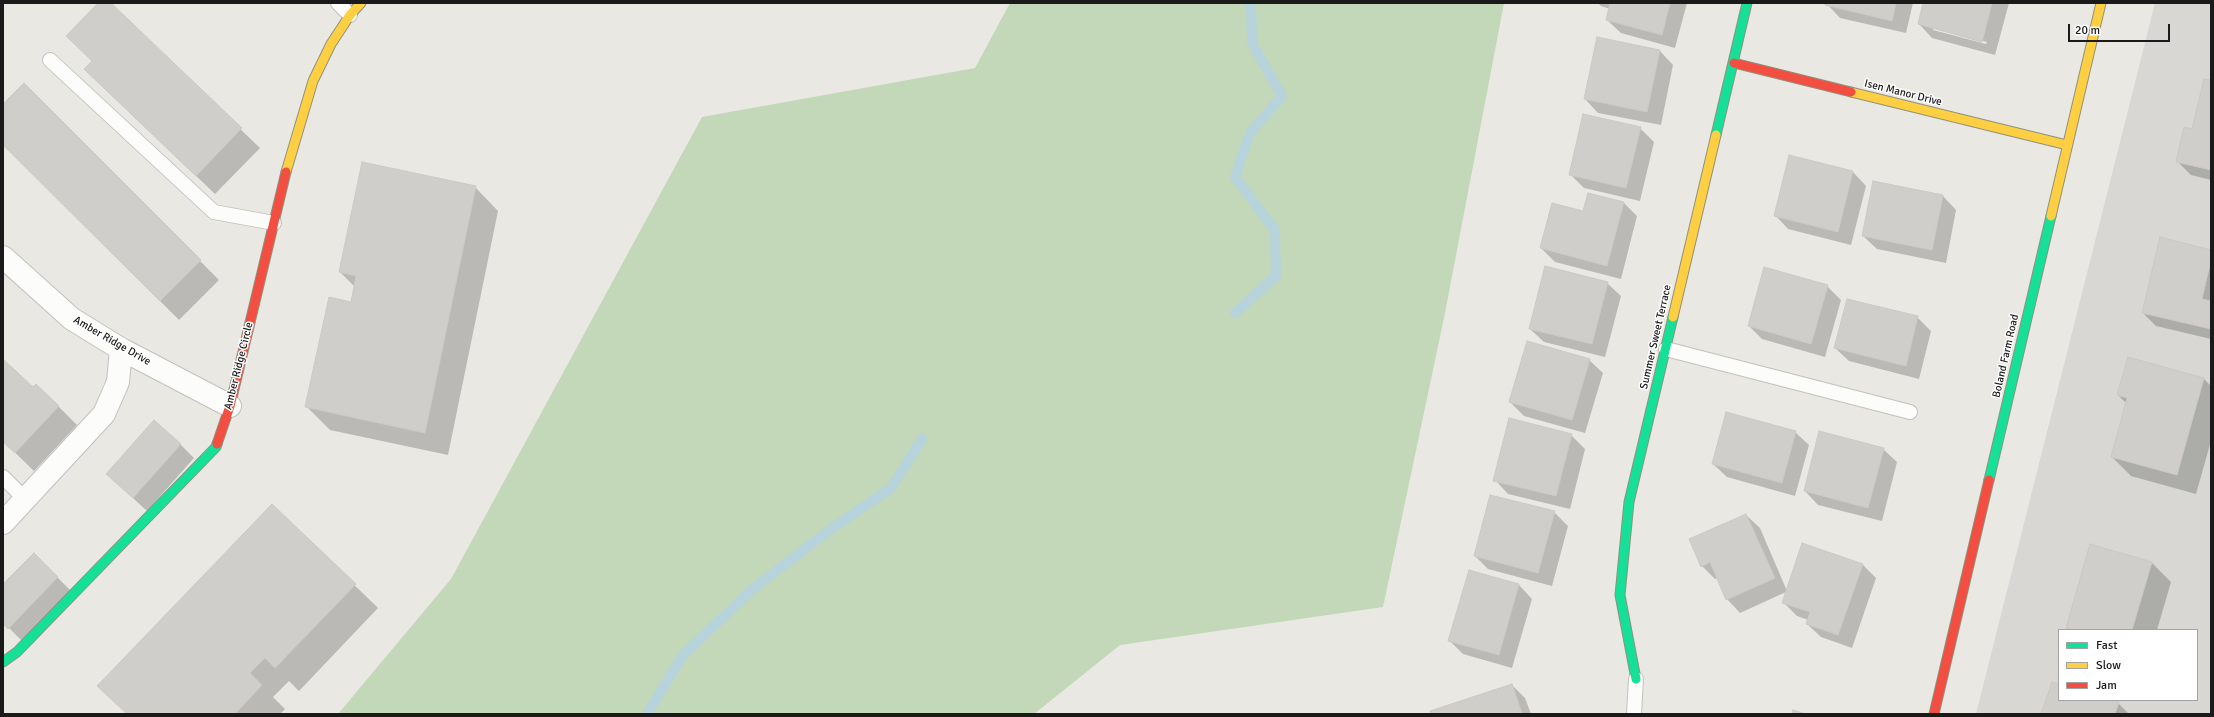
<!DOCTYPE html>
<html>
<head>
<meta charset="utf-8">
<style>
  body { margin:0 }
  #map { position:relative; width:2214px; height:717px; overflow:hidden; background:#e9e8e3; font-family:Signika,sans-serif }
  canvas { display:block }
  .frame { position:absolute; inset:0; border:4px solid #1a1a1a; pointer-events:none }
  .legend { position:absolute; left:2058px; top:629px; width:140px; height:72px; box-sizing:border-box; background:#fff; border:1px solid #a3a3a3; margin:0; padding:5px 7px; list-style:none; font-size:12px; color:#1a1a1a }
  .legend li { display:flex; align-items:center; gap:8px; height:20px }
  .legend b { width:20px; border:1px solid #a3a3a3 }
  .scale { position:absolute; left:2068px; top:24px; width:102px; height:18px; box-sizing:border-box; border:2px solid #1a1a1a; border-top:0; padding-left:5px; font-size:12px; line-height:14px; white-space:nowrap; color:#1a1a1a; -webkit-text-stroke:3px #fff; paint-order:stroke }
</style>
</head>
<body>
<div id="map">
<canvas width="2214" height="717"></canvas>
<div class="frame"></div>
<ul class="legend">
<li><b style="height:5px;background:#16e098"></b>Fast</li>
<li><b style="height:5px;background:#ffcf43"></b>Slow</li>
<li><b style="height:5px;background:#f24e42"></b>Jam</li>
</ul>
<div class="scale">20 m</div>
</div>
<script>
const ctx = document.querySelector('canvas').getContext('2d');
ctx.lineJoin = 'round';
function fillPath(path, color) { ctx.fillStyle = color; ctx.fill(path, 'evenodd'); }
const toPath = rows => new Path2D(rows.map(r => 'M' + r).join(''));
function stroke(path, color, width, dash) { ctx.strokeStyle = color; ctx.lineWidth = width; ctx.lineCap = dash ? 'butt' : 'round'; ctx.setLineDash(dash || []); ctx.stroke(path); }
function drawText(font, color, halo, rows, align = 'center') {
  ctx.font = font + ' Signika,sans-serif'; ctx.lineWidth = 3; ctx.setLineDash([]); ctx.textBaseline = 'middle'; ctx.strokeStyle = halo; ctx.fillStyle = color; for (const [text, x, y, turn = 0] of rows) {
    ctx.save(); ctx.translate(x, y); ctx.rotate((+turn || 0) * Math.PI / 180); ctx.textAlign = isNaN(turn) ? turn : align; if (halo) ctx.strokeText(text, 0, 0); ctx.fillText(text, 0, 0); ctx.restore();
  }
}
const residential = toPath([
  [2155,3,2211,3,2211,714,1976,714],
  [2059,630,2197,630,2197,700,2059,700]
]);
const forest = toPath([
  [1010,3,1504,3,1445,313,1383,607,1120,645,1034,714,338,714,451,579,702,117,975,68]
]);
const shadow = toPath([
  [99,3,109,3,260,148,215,194,104,88],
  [1598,3,1687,3,1675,48,1621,33,1607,20,1610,9,1601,6],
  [1826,3,1913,3,1906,33,1840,18],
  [1924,3,2009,3,1995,55,1932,38,1919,24],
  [1933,28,1987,42,1986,44,1933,30],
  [1598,38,1660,51,1673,65,1661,125,1598,113,1585,99],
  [2211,81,2211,180,2191,175,2177,161,2193,131],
  [24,85,219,280,179,320,3,144,3,106],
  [1640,128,1654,142,1640,201,1584,188,1570,174],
  [1790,156,1853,172,1866,186,1851,245,1788,229,1775,215],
  [475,187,498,211,448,455,330,430,307,407,351,303,355,287,340,272],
  [1943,196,1956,210,1946,263,1877,249,1863,236],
  [1624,203,1637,216,1621,279,1555,262,1541,248,1584,212],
  [2211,251,2211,339,2156,326,2143,313],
  [1607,283,1621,296,1605,357,1544,342,1530,329],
  [1827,286,1841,300,1825,357,1762,339,1749,326],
  [1917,317,1931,331,1919,379,1849,361,1835,348],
  [2129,359,2204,379,2211,386,2211,441,2196,494,2131,476,2112,457,2127,404,2118,395],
  [3,360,33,389,58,406,77,425,34,471,3,441],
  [1589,360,1603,373,1585,433,1524,416,1510,402],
  [1795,432,1809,445,1795,496,1727,477,1713,464],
  [1571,435,1585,449,1570,509,1508,494,1495,480],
  [180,444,194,458,147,511,107,474],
  [1883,449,1897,462,1882,521,1818,505,1805,491],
  [272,505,378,608,299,691,289,681,273,697,285,709,280,714,127,714],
  [1554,512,1568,526,1552,586,1488,569,1475,556],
  [1746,515,1760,528,1787,591,1863,565,1876,578,1852,648,1821,637,1807,624,1808,620,1797,616,1783,602,1786,592,1740,613,1727,599,1718,578,1715,579,1702,566],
  [2091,545,2152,563,2171,582,2157,630,2069,630,2067,628],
  [34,554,71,591,22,641,3,622,3,585],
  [1469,571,1519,585,1532,599,1512,668,1463,654,1449,640],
  [1512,685,1525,698,1531,714,1432,714],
  [2059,685,2059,700,2108,700,2118,703,2129,714,2042,714]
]);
const stream = toPath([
  [1235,313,1276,276,1275,230,1235,177,1250,133,1282,96,1252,43,1251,3],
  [647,714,683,655,754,588,831,529,891,488,922,439]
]);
const building = toPath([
  [98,3,111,3,242,128,196,176,84,69,92,61,66,36,98,3],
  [1610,3,1670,3,1662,35,1606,20,1610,3],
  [1825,3,1896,3,1892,21,1825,5,1825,3],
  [1923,3,1992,3,1982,42,1918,24,1923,3],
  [1597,37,1660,50,1647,112,1584,99,1597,37],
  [2204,79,2211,80,2211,170,2176,162,2184,127,2192,129,2204,79],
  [24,83,201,260,160,301,3,145,3,104,24,83],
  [1583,114,1641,127,1626,188,1569,175,1583,114],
  [1789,155,1853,171,1838,232,1774,216,1789,155],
  [362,162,476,186,425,433,305,407,329,297,351,302,356,276,339,272,362,162],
  [1873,181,1943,195,1932,250,1862,236,1873,181],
  [1588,193,1624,202,1607,266,1540,248,1552,203,1583,211,1588,193],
  [2160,237,2211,250,2211,260,2202,299,2211,301,2211,329,2142,313,2160,237],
  [1545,266,1608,282,1592,344,1529,329,1545,266],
  [1764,267,1828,285,1811,344,1748,326,1764,267],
  [1847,299,1918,316,1906,366,1834,348,1847,299],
  [1527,341,1590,359,1572,420,1509,402,1527,341],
  [2128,357,2204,378,2177,475,2111,457,2127,398,2117,395,2128,357],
  [3,359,33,387,36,384,59,406,15,453,3,442,3,359],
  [1726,412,1796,431,1782,483,1712,464,1726,412],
  [1509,418,1572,434,1556,496,1493,481,1509,418],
  [154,420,181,444,133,498,106,474,154,420],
  [1819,431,1884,448,1868,508,1804,491,1819,431],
  [1490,495,1555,511,1538,573,1474,556,1490,495],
  [272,504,356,584,275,668,265,658,250,673,262,685,235,714,127,714,97,686,272,504],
  [1746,514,1775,578,1726,600,1710,562,1701,567,1689,539,1746,514],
  [1802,543,1863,564,1838,635,1806,624,1810,612,1782,603,1802,543],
  [2090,544,2152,562,2132,630,2073,630,2066,628,2090,544],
  [34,553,58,577,8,629,3,624,3,584,34,553],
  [1469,570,1519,584,1499,655,1448,641,1469,570],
  [2052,682,2059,684,2059,700,2111,700,2119,702,2115,714,2041,714,2052,682],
  [1512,684,1522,714,1431,714,1430,711,1512,684],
  [1793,710,1806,714,1792,714,1793,710]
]);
const lane = toPath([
  [338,3,350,15],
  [50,60,214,212,274,223],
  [1666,349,1910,412],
  [3,477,25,499],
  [1634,714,1636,679]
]);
const street = toPath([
  [3,257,72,319,121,349,230,406],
  [3,523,104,414,118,382,121,349]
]);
const fast = toPath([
  [1716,135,1747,3],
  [1989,480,2051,216],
  [3,662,17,652,216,447,217,444],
  [1636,679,1620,595,1629,502,1673,317]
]);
const slow = toPath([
  [1851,92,2067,145],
  [286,172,313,81,331,44,350,15,361,3],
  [2051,216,2101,3],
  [1673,317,1716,135]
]);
const jam = toPath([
  [1734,63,1851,92],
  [217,444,230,406,286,172],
  [1934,714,1989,480]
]);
const streetNames = [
  ["Isen Manor Drive",1903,93,14],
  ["Summer Sweet Terrace",1656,337,-77],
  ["Amber Ridge Drive",112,341,30],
  ["Boland Farm Road",2006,356,-77],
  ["Amber Ridge Circle",239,366,-76]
];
fillPath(residential, '#d8d7d4');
fillPath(forest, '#c2d8b8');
fillPath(shadow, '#0003');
stroke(stream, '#b7d3dc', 10);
fillPath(building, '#d0ceca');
stroke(building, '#ccc9c4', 1);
stroke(lane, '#c1c1bf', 16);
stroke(street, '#c1c1bf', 24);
stroke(fast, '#8f927c', 11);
stroke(slow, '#8f927c', 11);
stroke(jam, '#8f927c', 11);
stroke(lane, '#fcfcfb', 14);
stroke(street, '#fcfcfb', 22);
stroke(fast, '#16e098', 9);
stroke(slow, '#ffcf43', 9);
stroke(jam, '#f24e42', 9);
drawText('11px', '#1a1a1a', '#fff', streetNames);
</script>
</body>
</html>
